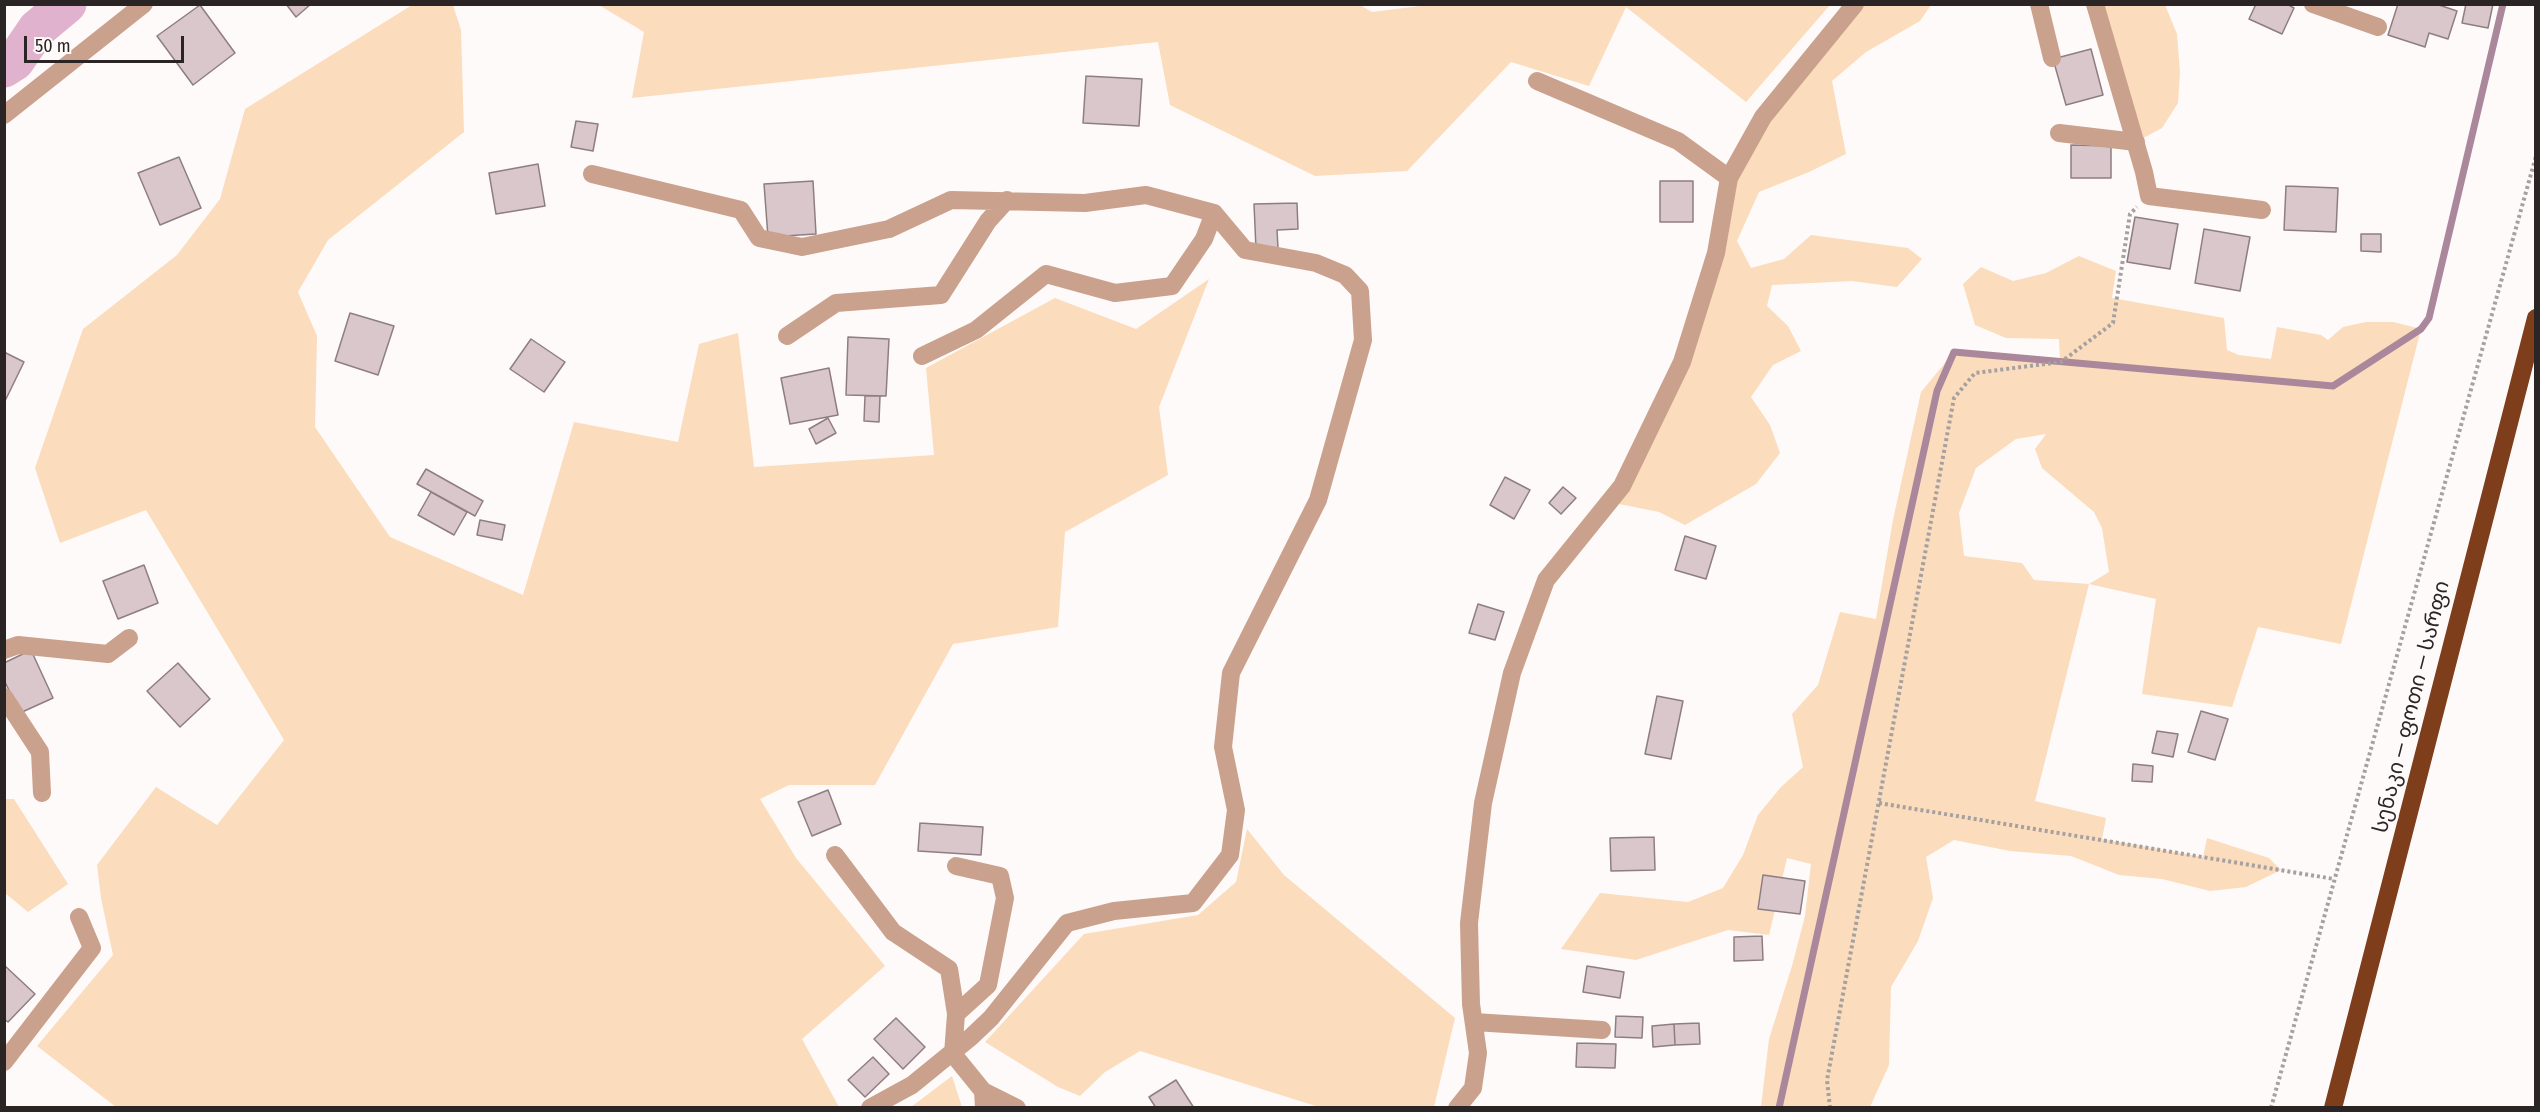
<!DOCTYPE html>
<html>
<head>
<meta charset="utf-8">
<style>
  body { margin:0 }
  #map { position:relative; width:2540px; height:1112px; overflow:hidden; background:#fefaf9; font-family:"Fira Sans Condensed",sans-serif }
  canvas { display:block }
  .frame { position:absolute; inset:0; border:6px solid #2b2424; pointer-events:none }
  .scale { position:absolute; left:24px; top:36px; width:160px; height:27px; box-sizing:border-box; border:3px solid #2b2424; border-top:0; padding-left:8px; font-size:18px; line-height:21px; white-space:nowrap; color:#2b2424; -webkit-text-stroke:4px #fefaf9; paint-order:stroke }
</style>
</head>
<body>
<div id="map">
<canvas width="2540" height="1112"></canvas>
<div class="frame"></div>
<div class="scale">50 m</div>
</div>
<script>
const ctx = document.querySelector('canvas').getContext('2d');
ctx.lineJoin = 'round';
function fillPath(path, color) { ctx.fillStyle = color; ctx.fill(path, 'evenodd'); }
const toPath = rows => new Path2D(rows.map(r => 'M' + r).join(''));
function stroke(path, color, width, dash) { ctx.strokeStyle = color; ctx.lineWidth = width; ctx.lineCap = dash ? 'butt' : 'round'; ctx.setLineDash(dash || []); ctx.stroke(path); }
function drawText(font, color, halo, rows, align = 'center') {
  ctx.font = font + ' "Fira Sans Condensed","Noto Sans Georgian",sans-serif'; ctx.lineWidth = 5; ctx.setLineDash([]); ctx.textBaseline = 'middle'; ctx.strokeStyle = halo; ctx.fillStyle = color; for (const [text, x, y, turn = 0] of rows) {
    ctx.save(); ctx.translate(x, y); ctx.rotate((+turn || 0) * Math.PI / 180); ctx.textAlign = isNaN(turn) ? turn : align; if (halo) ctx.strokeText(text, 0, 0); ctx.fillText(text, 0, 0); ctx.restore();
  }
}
const green = toPath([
  [412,5,453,5,461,30,464,132,328,240,298,292,317,336,315,427,390,537,523,595,574,422,678,442,699,344,738,333,754,467,934,455,926,368,1055,298,1136,329,1209,279,1159,407,1168,475,1065,532,1058,627,953,644,875,785,789,785,760,799,796,858,885,966,802,1039,839,1107,116,1107,37,1046,113,955,101,898,97,865,156,787,217,825,284,740,146,510,60,543,35,468,83,329,177,255,220,199,245,109],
  [1360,5,1372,12,1436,4,1830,5,1746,102,1626,7,1589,86,1511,62,1407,171,1315,176,1170,105,1158,42,632,98,644,32,599,5],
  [1855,5,1931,5,1920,21,1866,52,1832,81,1846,154,1809,172,1759,192,1737,241,1751,268,1784,259,1811,235,1908,248,1922,259,1897,287,1852,281,1772,285,1767,306,1788,326,1801,351,1773,365,1751,397,1770,425,1780,453,1756,484,1685,525,1659,512,1609,502,1682,362,1729,178],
  [2095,5,2165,5,2177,34,2180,72,2178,103,2162,128,2136,142],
  [2079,256,2116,271,2112,298,2224,318,2227,350,2239,355,2271,359,2277,327,2321,335,2328,340,2343,327,2366,322,2393,322,2421,329,2341,644,2258,627,2232,707,2142,694,2156,599,2089,584,2035,801,2106,818,2102,839,2203,857,2207,838,2269,858,2281,870,2246,887,2210,891,2162,879,2119,875,2071,856,2010,851,1954,840,1926,857,1933,898,1918,941,1891,987,1889,1065,1870,1107,1761,1107,1769,1039,1792,966,1805,916,1811,864,1787,858,1769,935,1728,930,1636,960,1561,949,1600,893,1688,902,1723,888,1743,855,1758,815,1781,787,1803,767,1792,714,1818,685,1840,612,1876,619,1893,520,1921,392,1954,352,2060,361,2059,339,2006,338,1975,325,1963,284,1981,267,2013,281,2046,273],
  [2046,434,2035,449,2042,468,2094,512,2102,528,2109,572,2089,584,2034,580,2022,563,1964,556,1959,513,1976,468,2016,439],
  [5,799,14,799,68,884,28,912,5,893],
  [1247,829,1284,875,1455,1018,1434,1107,1319,1107,1140,1051,1105,1072,1080,1096,1058,1087,985,1042,1084,934,1198,915,1236,882],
  [952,1076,962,1107,911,1107]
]);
const stream = toPath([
  [1779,1108,1937,391,1954,352,2333,386,2421,329,2429,318,2503,4]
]);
const river = toPath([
  [4,68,15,61,37,29,67,4]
]);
const building = toPath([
  [286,4,311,4,296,17,286,4],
  [2256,4,2287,4,2294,8,2282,34,2249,19,2256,4],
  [2398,4,2436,4,2457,11,2448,39,2429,33,2425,47,2388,35,2398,4],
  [2466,4,2493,4,2488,28,2462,23,2466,4],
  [200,5,235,53,193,85,157,36,200,5],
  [2091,49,2103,95,2066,105,2053,59,2091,49],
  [1086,76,1142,79,1139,126,1083,123,1086,76],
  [576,121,598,124,593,151,571,147,576,121],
  [2071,145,2111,146,2111,178,2071,178,2071,145],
  [179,157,201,208,160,225,138,173,179,157],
  [538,164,545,206,496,214,489,173,538,164],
  [813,181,816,234,768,237,764,184,813,181],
  [1660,181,1693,181,1693,222,1660,222,1660,181],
  [2286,186,2338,188,2336,232,2284,230,2286,186],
  [1297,203,1298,229,1277,230,1278,248,1256,249,1254,204,1297,203],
  [2135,217,2178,224,2170,269,2127,262,2135,217],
  [2204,229,2250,237,2240,291,2195,283,2204,229],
  [2361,234,2381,234,2381,252,2361,251,2361,234],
  [350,313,394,326,378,375,335,361,350,313],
  [848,337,889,339,886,396,846,395,848,337],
  [531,339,565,362,544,392,510,369,531,339],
  [4,352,24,362,5,401,4,401,4,352],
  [829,368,838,415,790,424,781,378,829,368],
  [865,396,880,396,879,422,864,421,865,396],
  [828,418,836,433,816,444,809,429,828,418],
  [426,469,483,501,475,516,417,484,426,469],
  [1505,477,1530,490,1514,519,1490,505,1505,477],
  [1563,487,1576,498,1561,514,1549,503,1563,487],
  [431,492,467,512,454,535,418,515,431,492],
  [480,520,505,525,502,540,477,535,480,520],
  [1685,536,1716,546,1706,579,1675,570,1685,536],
  [144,565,158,603,118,619,103,581,144,565],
  [1478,604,1504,612,1495,640,1469,633,1478,604],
  [31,650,53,698,20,713,4,680,4,663,31,650],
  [178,663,210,699,180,727,147,691,178,663],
  [1657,696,1683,701,1671,759,1645,754,1657,696],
  [2201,711,2228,719,2215,760,2188,752,2201,711],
  [2157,731,2178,734,2173,757,2152,753,2157,731],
  [2133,764,2153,766,2152,782,2132,781,2133,764],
  [828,790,841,824,812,836,798,802,828,790],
  [920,823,983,827,981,855,918,851,920,823],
  [1654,837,1655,870,1611,871,1610,838,1654,837],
  [1763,875,1805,881,1800,914,1758,909,1763,875],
  [1762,936,1763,960,1734,961,1734,937,1762,936],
  [4,965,35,994,8,1022,4,1019,4,965],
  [1587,966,1624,972,1620,998,1583,992,1587,966],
  [1616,1016,1643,1017,1642,1038,1615,1037,1616,1016],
  [896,1018,925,1047,903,1069,874,1039,896,1018],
  [1699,1023,1700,1044,1675,1045,1674,1024,1699,1023],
  [1674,1024,1675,1045,1653,1047,1652,1026,1674,1024],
  [1577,1043,1616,1044,1615,1068,1576,1067,1577,1043],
  [873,1057,889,1074,865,1097,848,1080,873,1057],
  [1176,1080,1194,1108,1156,1108,1149,1097,1176,1080]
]);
const path = toPath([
  [1879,803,2334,879],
  [1830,1108,1827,1080,1954,398,1975,373,2061,362,2113,323,2130,214,2137,207],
  [2271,1108,2536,156]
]);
const minor = toPath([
  [2039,4,2052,58],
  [2095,4,2144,172,2149,196,2262,210],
  [2313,4,2378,27],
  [1537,81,1678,141,1729,178],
  [4,115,144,4],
  [2059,133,2136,142],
  [592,174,741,210,759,238,802,247,889,229,951,200,1085,203,1146,195,1214,213,1245,250,1316,263,1345,275,1360,291,1363,340,1318,500,1231,673,1223,747,1236,810,1230,855,1193,903,1114,911,1067,923,991,1018,971,1037,912,1085,870,1108],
  [787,336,836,303,941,295,988,221,1007,200],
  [922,356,976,330,1046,274,1115,293,1172,286,1204,239,1214,213],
  [4,650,18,645,108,654,129,638],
  [4,697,40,752,42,793],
  [835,855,893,932,949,969,956,1014,953,1054,983,1091,984,1108],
  [956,1014,988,985,1005,898,1000,876,956,866],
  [1474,1022,1602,1030],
  [4,1062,92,948,79,917],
  [983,1091,1017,1108],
  [1457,1108,1473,1088,1478,1053,1471,1004,1469,923,1483,803,1512,673,1546,580,1622,486,1682,362,1716,253,1729,178,1763,117,1855,4]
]);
const highway = toPath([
  [2333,1108,2536,318]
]);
const streetNames = [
  ["სენაკი — ფოთი — სარფი",2412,707,-76]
];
fillPath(green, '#fbdcbc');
stroke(stream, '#aa879b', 7);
stroke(river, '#e1b2ce', 39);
fillPath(building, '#d9c7cb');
stroke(building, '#8e7e81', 1.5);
stroke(path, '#a6a1a0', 4, [3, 3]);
stroke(minor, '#caa18d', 18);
stroke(highway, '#7e3e1c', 18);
drawText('21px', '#2b2424', '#fefaf9', streetNames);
</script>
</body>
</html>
